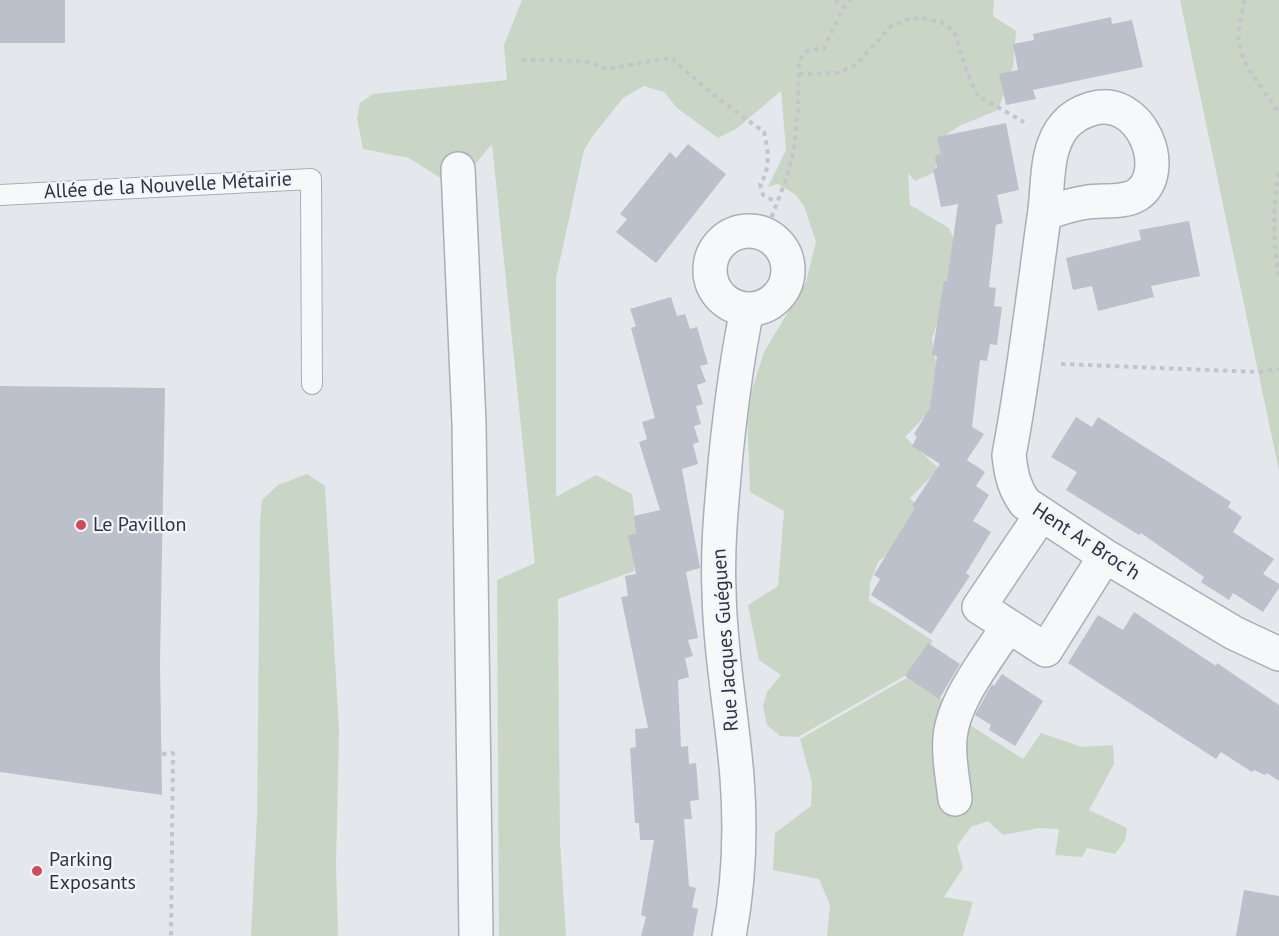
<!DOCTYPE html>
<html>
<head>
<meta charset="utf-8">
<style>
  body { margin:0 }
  canvas { display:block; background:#e4e7ec }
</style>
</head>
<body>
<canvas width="1279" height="936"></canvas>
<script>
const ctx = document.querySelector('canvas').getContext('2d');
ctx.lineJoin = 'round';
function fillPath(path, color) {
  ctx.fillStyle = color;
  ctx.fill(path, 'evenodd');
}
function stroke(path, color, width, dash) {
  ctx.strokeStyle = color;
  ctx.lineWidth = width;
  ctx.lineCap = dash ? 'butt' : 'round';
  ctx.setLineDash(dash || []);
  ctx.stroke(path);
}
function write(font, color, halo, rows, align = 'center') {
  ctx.font = font + ' "PT Sans",sans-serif';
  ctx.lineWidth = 4.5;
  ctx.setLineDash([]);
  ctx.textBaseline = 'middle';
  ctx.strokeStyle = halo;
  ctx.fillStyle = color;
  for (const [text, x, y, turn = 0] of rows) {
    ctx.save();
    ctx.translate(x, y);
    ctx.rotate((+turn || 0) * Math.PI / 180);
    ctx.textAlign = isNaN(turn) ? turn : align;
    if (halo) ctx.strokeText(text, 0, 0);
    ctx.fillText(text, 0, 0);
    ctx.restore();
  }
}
const green = new Path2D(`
  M522,0h472l-1,16 23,15 -3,36 -15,43 -39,16 -16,11 -2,16 -8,20 -18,8 -7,-8 2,32 39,23 11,26 -28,85 10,60 -37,38 34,32 -29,29 8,9 -30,47 -10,8 -8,21 -1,18 18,10 46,30 -25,33 -110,63 -18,-1 -13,-11 -4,-19 4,-14 14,-17 -22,-15 -11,-55 30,-19 6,-75 -34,-19 -3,-86 17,-54 42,-70 10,-40 -12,-36 -8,-11 -18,-11 -10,3 18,-37 -5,-59 -45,38 -18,9 -41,-30 -13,-16 -20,-6 -21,12 -31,39 -8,13 -28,128v219l40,-22 36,19 4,33 -2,44 -76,28 2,243 6,94h-67l-2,-356 38,-17 -43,-419 -20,24 -27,13 -36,-23 -46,-9 -6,-31 3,-15 13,-9 134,-14 -3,-35z
  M1180,0h99v471z
  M307,474l18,12 14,245 -3,134 2,71h-87l6,-122 3,-292 2,-22 16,-15z
  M910,676l38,28 11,14 64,41 18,-26 41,14 31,-2 1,19 -25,46 38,18 -2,13 -10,13 -28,-6 -5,9 -27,-2 4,-26 -20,-1 -36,7 -15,-14 -17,6 -14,19 6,22 -19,29 29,5 -10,34h-136l3,-31 -11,-26 -46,-9 2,-37 36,-27 1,-23 -12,-44z`);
const building = new Path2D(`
  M0,0h65v43h-65z
  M1111,17l1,7 20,-4 11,47 -110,23 3,9 -30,6 -7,-31 19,-4 -5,-26 21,-4 -1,-6z
  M1006,123l13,67 -22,5 6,28 -7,2 -7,62 7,1 -2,18 8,1 -5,38 -7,-1 -3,17 -7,-1 -8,67 12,7 -17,26 18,12 -9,14 13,9 -16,26 18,11 -25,41 4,3 -39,58 -60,-39 9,-16 -6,-4 41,-67 -3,-2 28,-42 -28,-18 5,-9 -3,-3 16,-26 7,-52 -5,-1 12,-74h3l11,-77 -17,3 -8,-38 4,-1 -2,-12 6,-2 -4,-17z
  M688,144l38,30 -70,89 -40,-31 11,-13 -7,-5 50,-62 6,6z
  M1189,221l11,55 -49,10 3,11 -56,14 -6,-25 -19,4 -7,-32 75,-18 -2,-10z
  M671,297l6,19 8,-2 5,15 7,-2 11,37 -8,2 6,16 -9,3 6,19 -7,2 5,18 -7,2 5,16 -6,2 5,20 -16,5 18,99 -14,4 12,66 -10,2 5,16 -8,2 4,19 -11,3 3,67 7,-1 1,18 7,-1 3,37 -9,1 2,18h-8l5,67 7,2 -4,19 6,2 -5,27h-52l5,-19 -5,-2 13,-75h-14l-1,-17h-4l-5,-75 6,-1 -1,-18 13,-1 -27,-131 7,-1 -3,-20 11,-2 -8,-39 8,-1 -2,-18 26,-6 -21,-68 8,-3 -5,-17 13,-4 -24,-90 5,-2 -6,-17z
  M0,386l165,2 -5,274 2,133 -162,-23z
  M1076,417l16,10 6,-10 133,85 -3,5 14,10 -9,15 41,27 -11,15 16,10v4l-16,24 -30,-19 -4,7 -28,-18 3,-5 -63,-44 -2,2 -73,-45 11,-18 -26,-15z
  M1134,612l82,54 1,-3 62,42v76l-12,-8 -2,2 -11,-5 -2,2 -31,-20 -5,7 -148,-96 30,-48 25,15z
  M928,643l32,21 -21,35 -34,-23z
  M1002,674l41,27 -28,45 -26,-16 2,-5 -16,-10 17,-31 2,2z
  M1244,890l35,6v40h-43z`);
const path = new Path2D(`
  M835,0l9,7
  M1244,0c-1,13 -7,30 -5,43 5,28 27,47 40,71
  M522,60l63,1 21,8 65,-11 45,39 48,35c4,16 7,38 -4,52l3,11 13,7
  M799,74l38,-1 20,-9 33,-37 18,-8 13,-1 20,4 13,9 13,41 11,24 46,26
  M1279,173c-7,34 -6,71 0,104
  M765,234l22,-57 7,-28 4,-40 1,-49 8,-9 17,-3 20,-41 6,-7
  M1061,364l197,8 21,-3
  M162,754l11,-1 -2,183`);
const lane = new Path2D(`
  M0,195l311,-16 1,205`);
const street = new Path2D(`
  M458,169l11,254 7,513
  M1045,214c15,-6 28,-10 43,-12 15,-2 36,1 49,-7 35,-23 4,-102 -46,-86 -10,3 -19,8 -26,16 -21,24 -16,63 -21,92 -11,79 -20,159 -35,238 2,19 5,33 16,48l80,53 129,77 45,21
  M710 270a39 39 0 1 1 78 0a39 39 0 1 1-78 0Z
  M1041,515l-62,92 67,43 59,-94
  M955,799c-2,-20 -7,-41 -5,-61 3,-38 38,-80 58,-112
  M729,936c10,-52 12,-106 8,-159 -5,-62 -17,-124 -18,-186 -2,-46 3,-91 7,-137 5,-48 11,-97 21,-144`);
const markers = [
  [81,525,6,"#d1495b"],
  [37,871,6,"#d1495b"]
];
const streetNames = [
  ["Allée de la Nouvelle Métairie",168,186,-3],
  ["Hent Ar Broc'h",1086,542,33],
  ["Rue Jacques Guéguen",726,640,-94]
];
const poiNames = [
  ["Le Pavillon",93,525],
  ["Parking",49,860],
  ["Exposants",49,883]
];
fillPath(green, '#c9d6c5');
fillPath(building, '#bbc0ca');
stroke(lane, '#a9aeb7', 22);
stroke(street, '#a9aeb7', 36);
stroke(path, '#c2c5cb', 4, [4.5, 4.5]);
stroke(lane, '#f7f8fa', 20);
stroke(street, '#f7f8fa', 33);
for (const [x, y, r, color] of markers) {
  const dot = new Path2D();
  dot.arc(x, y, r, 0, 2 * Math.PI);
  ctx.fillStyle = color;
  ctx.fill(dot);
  stroke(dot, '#f4f6f9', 2);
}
write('20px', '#2b3445', '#f4f6f9', streetNames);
write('20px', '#2b3445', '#f4f6f9', poiNames, 'left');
</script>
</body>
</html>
